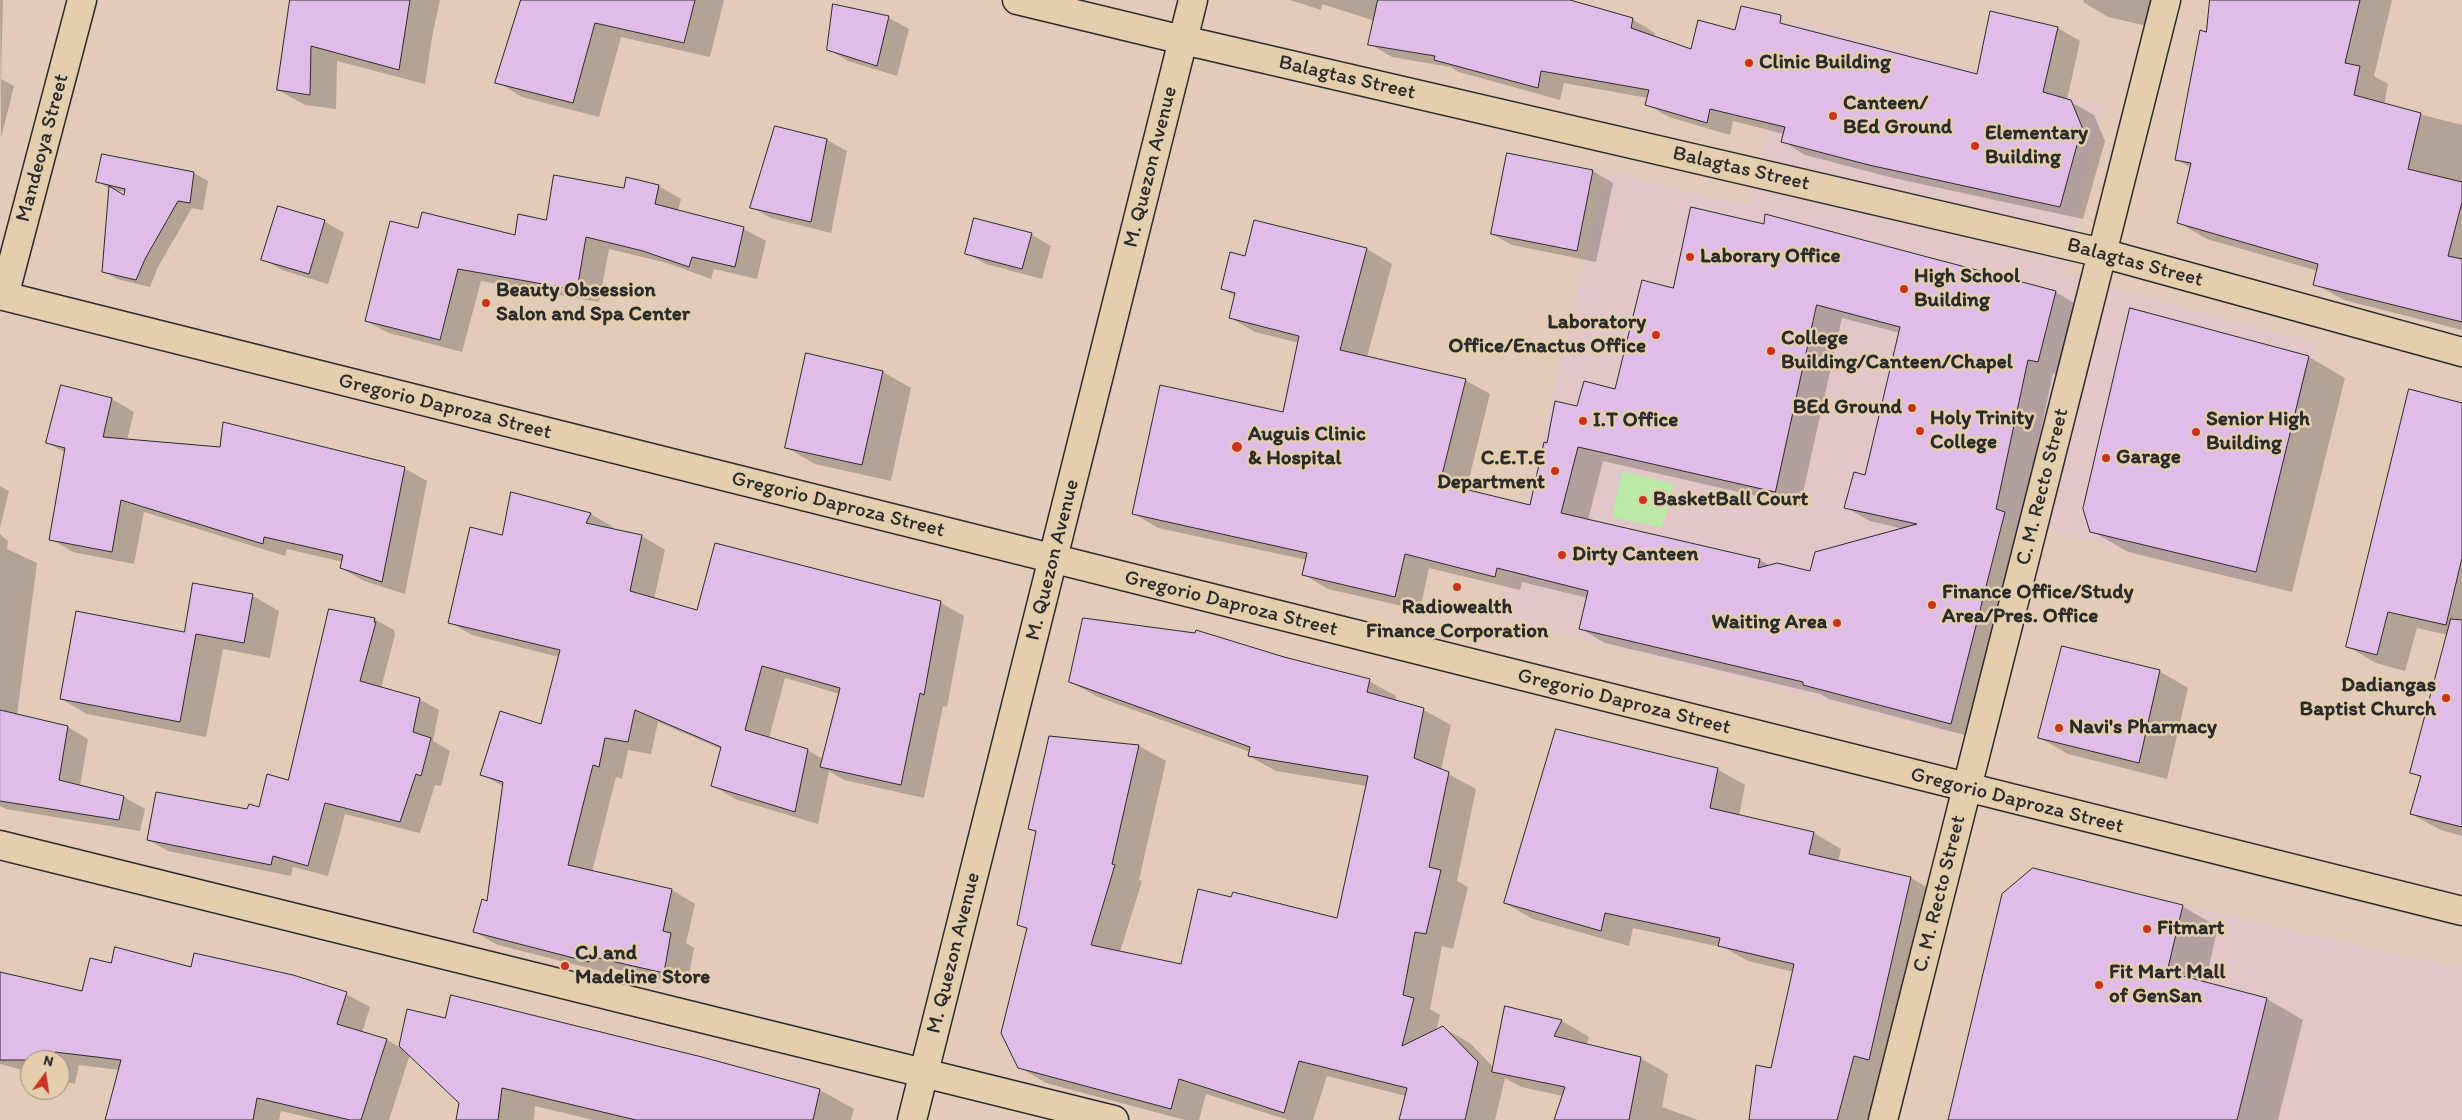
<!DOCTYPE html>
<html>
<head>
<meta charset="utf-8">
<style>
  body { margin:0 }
  #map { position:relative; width:2462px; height:1120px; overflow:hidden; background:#e2cbb9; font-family:Itim,sans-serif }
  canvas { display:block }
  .north { position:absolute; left:20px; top:1050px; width:50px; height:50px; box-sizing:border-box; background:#e3cead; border:1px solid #998d79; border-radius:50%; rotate:14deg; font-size:14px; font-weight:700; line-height:20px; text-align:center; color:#2b2b2b }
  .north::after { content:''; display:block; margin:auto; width:18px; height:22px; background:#c8321e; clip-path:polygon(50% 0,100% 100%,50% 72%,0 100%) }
</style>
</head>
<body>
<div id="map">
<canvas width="2462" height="1120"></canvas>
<div class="north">N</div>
</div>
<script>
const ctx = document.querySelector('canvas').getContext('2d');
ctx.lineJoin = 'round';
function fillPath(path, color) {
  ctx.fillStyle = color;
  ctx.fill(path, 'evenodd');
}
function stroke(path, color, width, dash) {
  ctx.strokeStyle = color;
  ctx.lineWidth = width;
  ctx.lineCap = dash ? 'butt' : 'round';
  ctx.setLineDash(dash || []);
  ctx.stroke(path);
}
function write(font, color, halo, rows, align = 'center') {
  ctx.font = font + ' Itim,sans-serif';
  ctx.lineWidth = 5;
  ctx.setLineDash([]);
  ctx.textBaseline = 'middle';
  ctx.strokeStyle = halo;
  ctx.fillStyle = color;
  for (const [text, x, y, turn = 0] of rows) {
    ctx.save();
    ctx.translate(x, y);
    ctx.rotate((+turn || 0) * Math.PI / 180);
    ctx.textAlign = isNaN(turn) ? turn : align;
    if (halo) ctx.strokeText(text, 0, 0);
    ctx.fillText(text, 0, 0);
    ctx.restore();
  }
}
const built = new Path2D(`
  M1792,19l312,87 -40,168 253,69 -58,240 -254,-64 -52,214 -456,-116 110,-445 141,33z
  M2183,905l279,64v151h-225l30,-122 -100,-26z`);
const green = new Path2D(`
  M1622,471l52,13 -12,44 -50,-11z`);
const shadow = new Path2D(`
  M0,0h3l-2,79 13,7 -13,52z
  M291,0h149l-8,37 -7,47 -88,-23 -1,48 -31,-4 -27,-15z
  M522,0h202l-14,57 -89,-20 -22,80 -77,-20 -25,-15z
  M1290,0h275l67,19 23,14 -1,4 38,13 45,-18 241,44 80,-48 22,13 -13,59 27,15 11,26 -22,78 -190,-41 -88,-23 -22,-14 1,-7 -51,-13 -3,14 -61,-18 -23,-13 2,-6 -84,-15 -4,17 -101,-28 -9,-5 -58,-10 -22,-13 5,-23 -53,-17 -1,6z
  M2084,0h73l-5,27 -44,-10 -25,-15z
  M2247,0h145l-18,76 14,8 -4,21 78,20v205l-118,-30 -29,-16 3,-13 -111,-32 -28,-16 12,-55 -15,-9 62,-119z
  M834,5l55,13 20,11 -12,47 -49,-15 -20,-12z
  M775,127l52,13 20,11 -16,82 -60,-15 -20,-11z
  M1508,154l85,17 20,12 -17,79 -84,-17 -20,-11z
  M103,156l91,17 14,8 -5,29 -11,-2 -34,59 -8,20 -33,-8 -14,-8 7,-82 -13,-8zM116,190l10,2 -1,4z
  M627,178l32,8 22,13 -3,12 66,18 22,12 -9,38 -43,-10 -3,10 -44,-16 -58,-14 -10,53 -118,-21 -19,71 -73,-19 -23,-12 52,-92 98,8 31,-16 78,-31z
  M324,221l20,12 -16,51 -46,-14 -19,-11z
  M1255,221l112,28 25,15 -25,93 98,23 25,14 -24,97 65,16 17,-63 30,-37 38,-17 58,-101 382,3 24,15 -17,69 -10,-3 -77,365 -147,-39 -9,-5 -215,-51 -24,-14 7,-31 -66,-16 -2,8 -91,-22 -9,42 -92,-21 -25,-15 4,-14 -149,-32 -25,-15 151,-100 15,-70 -44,-11 -24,-14 4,-22 -13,-7 24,-32zM1842,318l58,15 -34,144 -21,30 25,14 34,8 -93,43 -41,-6 -10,-6 -172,-40 15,-59 197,45z
  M1031,234l20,12 -9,33 -56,-15 -20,-11z
  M2309,357l36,21 -53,214 -164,-40 -36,-21z
  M883,372l28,16 -20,93 -76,-17 -28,-16z
  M62,386l50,13 22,13 -7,28 277,28 23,13 -22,113 -41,-13 -23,-13 2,-6 -56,-13 -2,7 -141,-44 -10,52 -61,-12 -22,-13 15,-86 -18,-10z
  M2462,404v432l-21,-6 -30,-16 11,-36 -10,-6 36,-137 -31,-7 -12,43 -29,-8 -29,-17z
  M0,486l9,5 -9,37z
  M512,494l79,20 22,13 -1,3 30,6 23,14 -11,49 44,13 17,-67 226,58 23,13 -17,91 -4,-1 -19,92 -80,-18 -15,-9 -11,53 -83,-25 -23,-14 9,-36 -63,-27 -7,32 -23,-4 -6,29 -6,-2 -24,95 80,18 23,14 -9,39 8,5 -7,38 -76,-18 1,6 -114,-29 -23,-13 13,-30 16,-115 -22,-13 60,-48 17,-69 -87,-22 -23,-13 54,-85zM785,678l55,16 -17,65 -16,-9 -38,-12z
  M0,534l8,7 -1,8 30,14 -20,152 51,12 20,12 -8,47 44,11 21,12 -5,22 -134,-22 -6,-3z
  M194,584l59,12 26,15 -9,47 -47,-9 -17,88 -119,-23 -26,-15 124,-66z
  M374,619l20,11 1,5 -14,53 38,11 20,11 -6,31 17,10 -9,35 -6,-1 -15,48 -75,-19 -17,62 -35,-9 -2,9 -123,-25 -20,-11 111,-32 30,-27z
  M1284,659l85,22 27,15 -1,6 29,8 27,15 -10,45 35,19 -19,92 11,6 -15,62 -11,-3 -12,63 10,6 -4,16 7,-3 27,15 24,25 12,-61 56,14 27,16 -3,8 54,13 28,16 -6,33 36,13h-143l8,-24 -42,-9 -16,-9 -10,42h-95l6,-24 -79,-20 -14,44h-25l-82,-26 -7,26h-14l-139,-37 -27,-16 9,-137 -10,-6 19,-91 -7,-5 109,-82 27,15 -27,119 3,1 -22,71 62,13 156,-46 29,-133 -91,-15 -27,-15 1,-4 -152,-55 -28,-15z
  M2159,671l29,17 -21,91 -99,-25 -28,-16z
  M1717,769l28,16 -6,31 75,17 27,16 -3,13 73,16 28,16 -57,177 -13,49h-118l20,-50 23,-98 -46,-11 -23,-13 -92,-20 -4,18 -96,-27 -28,-16z
  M2182,906l36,21 -13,56 62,16 36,21 -25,100h-329z
  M112,964l80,5 154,25 24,13 -8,26 25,7 17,10 42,-30 256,38 118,32 34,19 -3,11h-258l-58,-14 -1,14h-77l3,-17 -50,-49 -21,66h-70l-38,-9 -2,9h-162l3,-50 -41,-5 -4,19 -15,-4v-20h-30v12l-30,-8v-91l83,19z`);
const building = new Path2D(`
  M290,0h120l-11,70 -88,-24 -1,49 -33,-5z
  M521,0h174l-11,43 -89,-20 -22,80 -78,-20z
  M1378,0h192l63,18 -2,10 60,21 7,-29 37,10 6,-24 40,9 -1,8 197,51 13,-63 68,16 -15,65 28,8 11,27 -22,80 -191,-42 -88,-23 4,-15 -75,-18 -3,14 -62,-18 4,-15 -108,-19 -3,17 -104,-28 1,-4 -67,-11z
  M2210,0h150l-15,63 15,3 -6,29 67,18 -13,56 54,13v20l-14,54 14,3v63l-149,-37 5,-21 -141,-41 14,-60 -16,-3 25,-130 6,2z
  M833,4l56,12 -12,50 -50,-16z
  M775,126l52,13 -16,83 -61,-14z
  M1507,153l86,17 -16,81 -86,-17z
  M102,154l92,18 -4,31 -12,-2 -33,58 -9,21 -34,-8 7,-86 15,9 1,-6 -29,-7z
  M554,175l70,13 2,-11 33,8 -4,19 89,23 -9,40 -43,-10 -3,10 -46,-16 -57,-14 -9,53 -119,-21 -18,71 -75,-19 25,-100 28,7 4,-16 93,23 3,-21 28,6z
  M278,206l47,14 -16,54 -48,-14z
  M1691,207l73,17 1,-10 291,77 -18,71 -10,-2 -32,149 9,3 -54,212 -148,-39v-3l-224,-53 9,-38 -91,-23 -2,9 -90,-23 -10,43 -93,-22 5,-22 -175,-39 28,-129 123,27 16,-76 -70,-18 6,-25 -14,-4 9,-37 15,4 9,-36 113,28 -27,102 126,29 -26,104 90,22 14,-63 3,1 8,-42 22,5 7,-25 31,8 27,-109 31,8zM1817,305l83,22 -35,148 -11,-3 -10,36 73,16 -102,28 -5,19 -33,-8 -19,5 2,-9 -199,-46 17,-66 197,45z
  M974,218l58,15 -10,36 -57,-15z
  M2130,308l179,48 -53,216 -166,-40 -7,-23z
  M806,353l77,18 -21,94 -77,-17z
  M61,385l51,13 -9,39 117,10 3,-25 182,45 -23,115 -42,-14 3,-13 -79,-18 -1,7 -142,-44 -9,52 -63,-12 16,-92 -19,-5z
  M2409,389l53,14v155l-16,67 -58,-13 -11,43 -31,-8z
  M511,492l80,21 -5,10 56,12 -12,56 67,19 18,-67 226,58 -17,94 -4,-2 -19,92 -81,-18 20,-79 -78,-22 -17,64 63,19 -13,63 -84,-26 10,-39 -86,-37 -7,32 -23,-4 -6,29 -6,-2 -25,100 104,24 -9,42 8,2 -7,40 -75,-17v6l-116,-30 9,-33 5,2 16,-119 -23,-7 20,-64 41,13 19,-74 -112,-27 22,-96 32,8z
  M193,583l60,11 -9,49 -48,-9 -16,88 -120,-23 16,-88 108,21z
  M329,609l46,9 -1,4h2l-16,59 60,17 -7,34 18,6 -10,38 -5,-2 -16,48 -75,-19 -17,63 -35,-10 -2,9 -124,-25 9,-48 91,17 2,-5 10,3 8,-33 21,6z
  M1083,618l112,15 1,-3 88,27 86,22 -3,13 57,16 -10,50 35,14 -20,95 12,3 -15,64 -11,-2 -12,63 11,3 -12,48 41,-20 35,36 -13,58h-66l8,-32 -108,-27 -15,52 -105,-34 -8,30 -153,-41 -17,-35 26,-105 -10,-3 19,-94 -8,-2 21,-93 90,9 -27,119 3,1 -24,80 90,19 17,-75 33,8 2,-5 104,26 31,-142 -120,-20 2,-9 -181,-65z
  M2451,619l11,1v207l-52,-13 11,-38 -11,-3z
  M2062,646l98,24 -21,93 -101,-25z
  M0,710l68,16 -9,54 65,16 -5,24 -119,-19z
  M1556,729l162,39 -8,40 104,24 -5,22 102,23 -42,183 -15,-4 -17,64h-88l7,-55 15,3 23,-104 -76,-18 2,-8 -115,-25 -4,18 -97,-28z
  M2033,868l150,37 -16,67 100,26 -30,122h-289l54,-226z
  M115,947l76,20 3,-14 99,22 54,17 -10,32 50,15 -26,81h-11l-93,-22 -4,22h-148l16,-60 -66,-8 -1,8h-54v-88l82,19 8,-33 21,5z
  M451,995l251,62 118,32 -7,31h-177l-134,-32 -4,32h-42l3,-17 -60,-57 8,-37 38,9z
  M1505,1006l57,14 -8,16 87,21 -12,63h-75l11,-33 -73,-15z`);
const minor = new Path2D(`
  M1017,0l166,40 919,213 360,99
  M0,295l2462,616
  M4,296l78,-296
  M0,845l1114,275
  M912,1120l281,-1120
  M1883,1120l283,-1120`);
const markers = [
  [1749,63,5,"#c8321e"],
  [1833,116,5,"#c8321e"],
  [1975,146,5,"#c8321e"],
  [1690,257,5,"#c8321e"],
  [1904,289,5,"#c8321e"],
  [486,303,5,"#c8321e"],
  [1656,335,5,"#c8321e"],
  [1771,351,5,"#c8321e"],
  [1912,408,5,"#c8321e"],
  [1583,421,5,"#c8321e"],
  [1920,431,5,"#c8321e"],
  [2196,432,5,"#c8321e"],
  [1237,447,6,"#c8321e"],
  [2106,458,5,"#c8321e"],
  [1555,471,5,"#c8321e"],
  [1643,500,5,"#c8321e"],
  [1562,555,5,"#c8321e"],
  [1457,587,5,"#c8321e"],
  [1932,605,5,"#c8321e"],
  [1837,623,5,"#c8321e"],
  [2446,698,5,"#c8321e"],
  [2059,728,5,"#c8321e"],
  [2147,929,5,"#c8321e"],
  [565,966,5,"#c8321e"],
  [2099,985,5,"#c8321e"]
];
const poiNames = [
  ["Clinic Building",1759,63],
  ["Canteen/",1843,104],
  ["BEd Ground",1843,128],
  ["Elementary",1985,134],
  ["Building",1985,158],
  ["Laborary Office",1700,257],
  ["High School",1914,277],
  ["Building",1914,301],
  ["Beauty Obsession",496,291],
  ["Salon and Spa Center",496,315],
  ["Laboratory",1646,323,"right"],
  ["Office/Enactus Office",1646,347,"right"],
  ["College",1781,339],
  ["Building/Canteen/Chapel",1781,363],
  ["BEd Ground",1902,408,"right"],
  ["Holy Trinity",1930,419],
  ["College",1930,443],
  ["Senior High",2206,420],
  ["Building",2206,444],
  ["I.T Office",1593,421],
  ["Auguis Clinic",1248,435],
  ["& Hospital",1248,459],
  ["Garage",2116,458],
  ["C.E.T.E",1545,459,"right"],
  ["Department",1545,483,"right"],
  ["BasketBall Court",1653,500],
  ["Dirty Canteen",1572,555],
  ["Finance Office/Study",1942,593],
  ["Area/Pres. Office",1942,617],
  ["Radiowealth",1457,608,"center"],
  ["Finance Corporation",1457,632,"center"],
  ["Waiting Area",1827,623,"right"],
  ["Dadiangas",2436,686,"right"],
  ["Baptist Church",2436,710,"right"],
  ["Navi's Pharmacy",2069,728],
  ["Fitmart",2157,929],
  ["CJ and",575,954],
  ["Madeline Store",575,978],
  ["Fit Mart Mall",2109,973],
  ["of GenSan",2109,997]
];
const streetNames = [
  ["Balagtas Street",1347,78,13],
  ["Mandeoya Street",43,148,-75],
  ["M. Quezon Avenue",1151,167,-76],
  ["Balagtas Street",1741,169,13],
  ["Balagtas Street",2135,263,15],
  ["Gregorio Daproza Street",445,407,14],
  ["C. M. Recto Street",2043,487,-76],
  ["Gregorio Daproza Street",838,505,14],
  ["M. Quezon Avenue",1053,560,-76],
  ["Gregorio Daproza Street",1231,604,14],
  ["Gregorio Daproza Street",1624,702,14],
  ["Gregorio Daproza Street",2017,801,14],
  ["C. M. Recto Street",1940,894,-76],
  ["M. Quezon Avenue",954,953,-76]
];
fillPath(built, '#e1c7c7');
fillPath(green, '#bbe9a7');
fillPath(shadow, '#0003');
fillPath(building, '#e0bde9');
stroke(building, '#2b2b2b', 1);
stroke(minor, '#2b2b2b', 31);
stroke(minor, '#e3cead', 28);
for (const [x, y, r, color] of markers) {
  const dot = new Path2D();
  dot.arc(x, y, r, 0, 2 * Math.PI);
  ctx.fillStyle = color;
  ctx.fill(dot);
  stroke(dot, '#e3cead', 2);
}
write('bold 21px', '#2b2b2b', '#e3cead', poiNames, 'left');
write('21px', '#2b2b2b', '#e3cead', streetNames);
</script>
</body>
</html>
